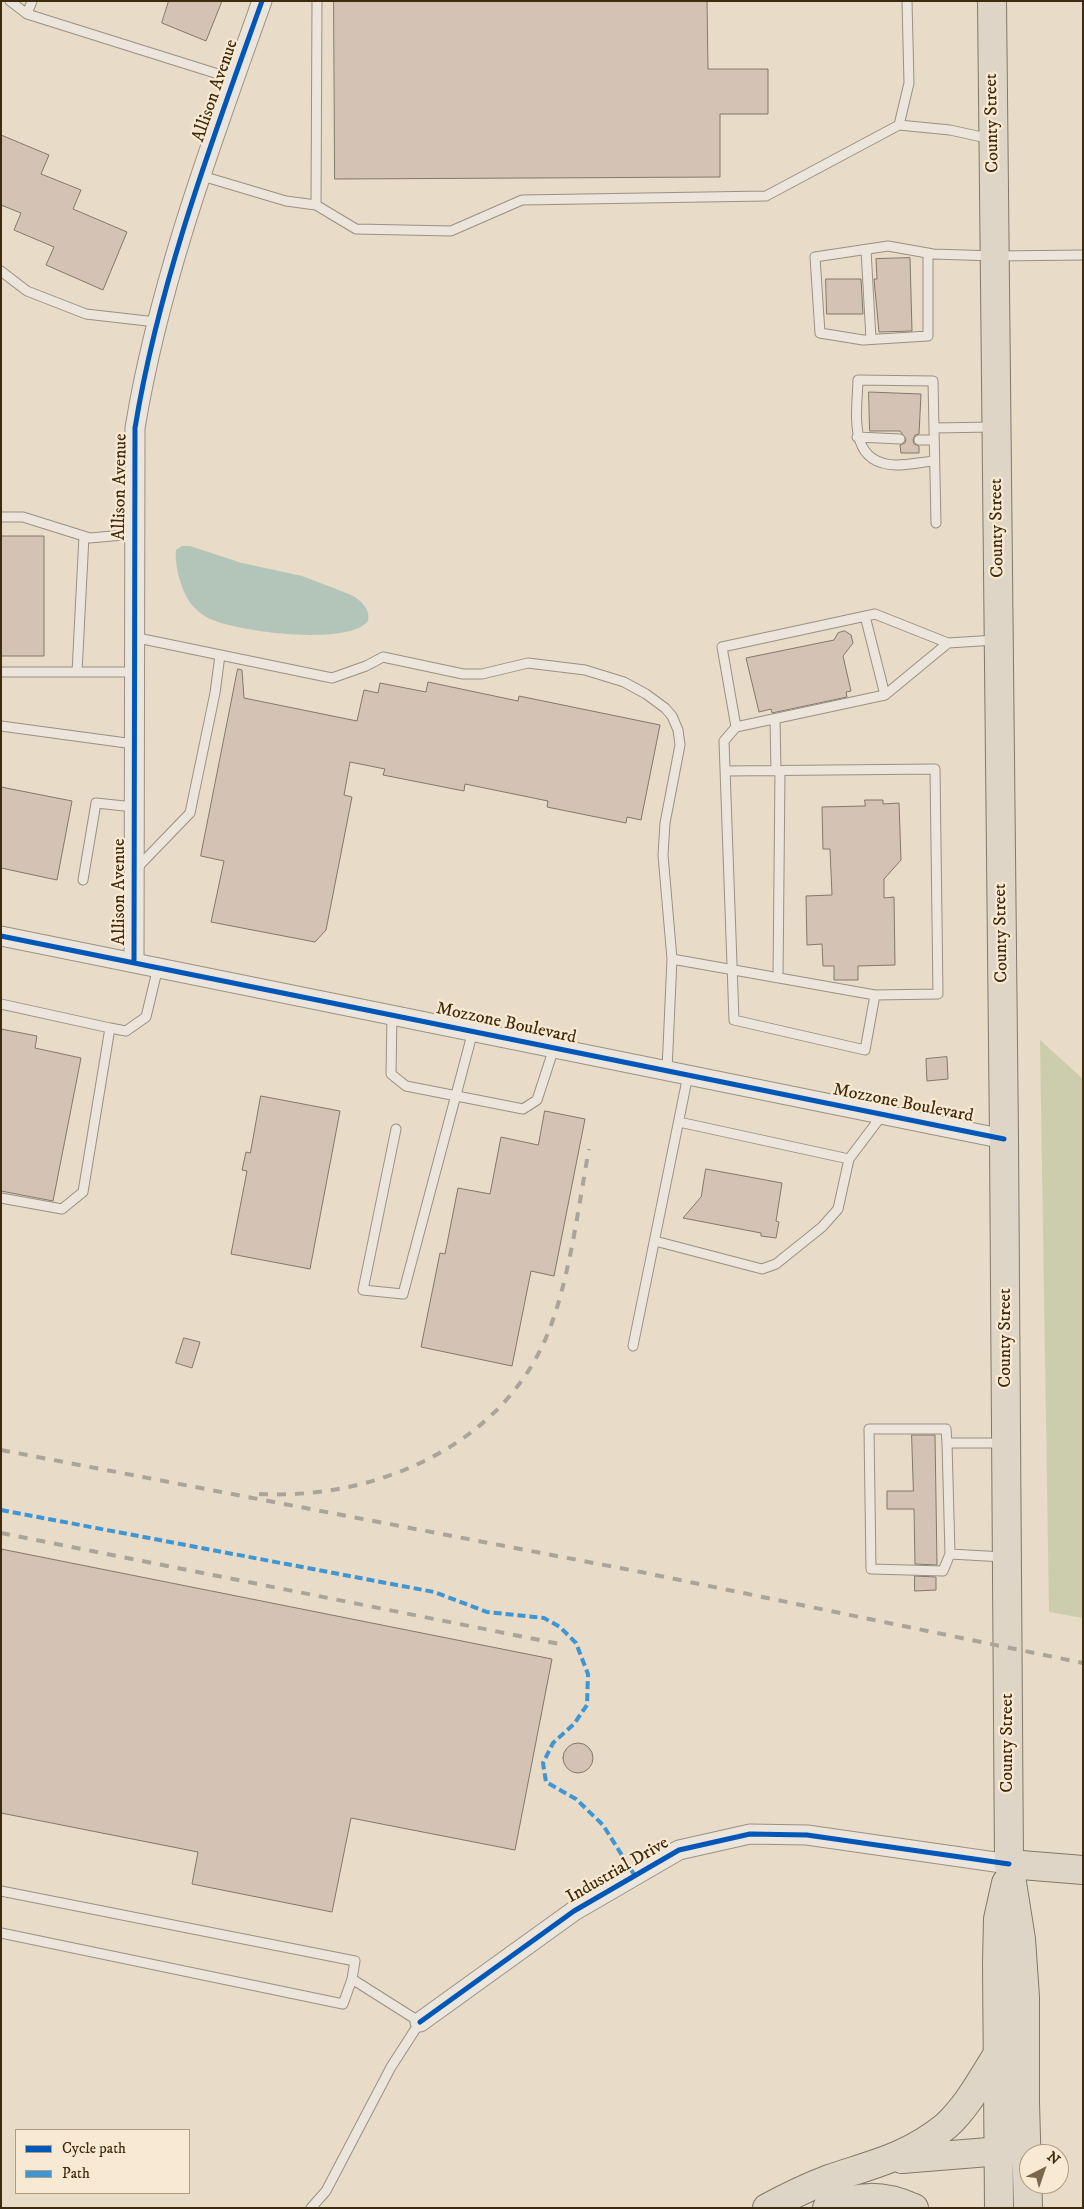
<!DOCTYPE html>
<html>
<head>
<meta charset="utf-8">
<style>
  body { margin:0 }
  #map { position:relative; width:1084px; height:2209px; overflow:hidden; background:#e8dbc8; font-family:"IM FELL DW Pica",serif }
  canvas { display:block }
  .frame { position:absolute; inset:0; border:2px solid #3e2a0c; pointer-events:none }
  .legend { position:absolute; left:15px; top:2129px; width:175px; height:65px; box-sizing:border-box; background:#f8e9d3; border:1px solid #ae9d83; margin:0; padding:6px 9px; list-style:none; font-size:15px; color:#3e2a0c }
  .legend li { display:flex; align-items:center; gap:10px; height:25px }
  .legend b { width:25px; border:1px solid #ae9d83 }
  .north { position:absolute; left:1019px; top:2144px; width:50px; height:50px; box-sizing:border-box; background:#f8e9d3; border:1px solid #ae9d83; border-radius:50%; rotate:41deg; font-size:14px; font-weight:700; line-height:20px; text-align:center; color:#3e2a0c }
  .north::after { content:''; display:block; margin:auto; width:18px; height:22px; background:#7a684e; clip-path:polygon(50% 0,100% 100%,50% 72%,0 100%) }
</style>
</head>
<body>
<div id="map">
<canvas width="1084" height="2209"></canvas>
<div class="frame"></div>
<ul class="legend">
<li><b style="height:6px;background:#0057b8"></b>Cycle path</li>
<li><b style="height:6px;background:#3f96d2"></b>Path</li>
</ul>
<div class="north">N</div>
</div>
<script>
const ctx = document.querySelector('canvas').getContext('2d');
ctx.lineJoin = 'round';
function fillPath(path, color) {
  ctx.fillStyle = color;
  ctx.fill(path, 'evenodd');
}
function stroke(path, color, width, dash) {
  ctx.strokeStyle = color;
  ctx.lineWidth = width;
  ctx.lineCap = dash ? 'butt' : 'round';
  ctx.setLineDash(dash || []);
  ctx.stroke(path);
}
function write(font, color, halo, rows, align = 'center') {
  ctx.font = font + ' "IM FELL DW Pica",serif';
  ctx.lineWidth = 4.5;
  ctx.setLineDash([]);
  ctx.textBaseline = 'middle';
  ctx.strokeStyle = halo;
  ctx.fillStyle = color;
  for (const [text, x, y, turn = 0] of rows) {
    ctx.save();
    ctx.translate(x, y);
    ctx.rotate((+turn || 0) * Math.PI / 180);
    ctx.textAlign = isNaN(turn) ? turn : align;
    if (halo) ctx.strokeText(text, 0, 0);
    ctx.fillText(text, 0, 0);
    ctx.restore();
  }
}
const green = new Path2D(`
  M1040,1040l43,39v539l-34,-6z`);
const water = new Path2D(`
  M182,546h8l52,17 60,13 47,18c11,5 22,15 19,27 -19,25 -128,11 -155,-1 -6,-2 -12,-6 -16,-10 -14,-11 -23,-43 -21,-60z`);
const building = new Path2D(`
  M169,1h53l-16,40 -44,-18z
  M334,1h373l1,68h60v45h-48v63l-385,2z
  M1,135l48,20 -8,19 40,16 -8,19 54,23 -24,58 -57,-25 8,-18 -40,-17 7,-17 -20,-8z
  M910,258l2,73 -33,1 -5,-53h3l-1,-20z
  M826,279h35l2,35h-36z
  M869,392l52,2 -2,40 -4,1 -2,5 1,4 5,2v7h-18l-1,-8 5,-2 1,-4 -6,-8h-30z
  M1,536h43v120h-43z
  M845,631l6,4 2,8 -10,13 8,35 -5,1 1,5 -75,16 -1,-4 -12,3 -13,-54 88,-18 4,-7z
  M238,669l4,1 2,28 113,23 7,-31 14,3 2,-10 46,9 2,-10 90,19 1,-5 141,29 -19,95 -14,-3 -1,6 -79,-16 1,-6 -83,-17 -1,7 -81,-16 2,-6 -35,-7 -6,33 8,2 -26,133 -11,12 -104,-20 13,-61 -23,-5z
  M1,787l71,14 -15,79 -56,-12z
  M865,800h18v4l16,-1 2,57 -17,19v19l10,-1 1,68 -37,1v14h-24v-14h-11l-1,-22 -15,1 -1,-49 26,-1 -2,-46h-7l-1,-42 43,-1z
  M1,1029l36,7 -2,12 46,10 -28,143 -52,-10z
  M947,1057l1,22 -21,2 -1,-22z
  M261,1096l79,15 -30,158 -79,-15 16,-83 -5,-1 4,-18 4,1z
  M545,1111l40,8 -31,157 -23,-5 -19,95 -91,-19 19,-94 5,1 13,-66 32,6 11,-57 37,8z
  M706,1169l76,14 -6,38 3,1 -3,16 -15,-2v-3l-78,-15 18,-21z
  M184,1338l16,4 -8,26 -16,-5z
  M912,1435h23l2,130 -22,-1 -1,-55h-27v-18h26z
  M1,1549l551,110 -37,191 -164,-32 -19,94 -140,-28 6,-32 -197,-39z
  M915,1576l21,1v13l-21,1z
  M563 1758a15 15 0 1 1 30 0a15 15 0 1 1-30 0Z`);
const service = new Path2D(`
  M10,1l17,13 207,65
  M27,14l5,-13
  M899,125l10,-42 -2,-82
  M202,176l84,25 30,4 40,24 95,2 71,-31 244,-4 133,-71 51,5 41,9
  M316,205l1,-204
  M866,250l5,89
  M928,253v83l-65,4 -43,-7 -5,-76 73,-11 45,8 62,2 88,-1
  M1,271l26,20 59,23 70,8
  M934,428l59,-1
  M857,437l43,2
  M919,440h15
  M934,461c-12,1 -25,4 -38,4 -49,-1 -39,-52 -38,-85l75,1 3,142
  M1,517h22l67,21 44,-4
  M865,616l20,79
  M133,637l199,41 34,-12 17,-9 80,17h19l46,-11 57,7 39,12 22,12 19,14 7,8 6,14 2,15 -15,78 -2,32 9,104 -5,111
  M1,672h133
  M77,672l7,-136
  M775,719l1,52
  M1,726l133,18
  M736,727l-14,-80 153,-33 73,29 48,-3
  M135,870l55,-57 25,-120 5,-38
  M83,880l13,-77 38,4
  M672,959l203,36 63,-1 -3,-225 -209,2
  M778,977l2,-206
  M875,995l-10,55 -131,-30 -10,-279 12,-14 149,-32 63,-52
  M1,1004l109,24 -27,164 -21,17 -61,-11
  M392,1014l-1,60 15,12 117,23 14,-9 17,-52
  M110,1028l16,3 20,-14 12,-50
  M679,1122l170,37 34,-45
  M396,1129l-33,161 40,4 70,-263
  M655,1241l107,28 14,-5 46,-37 16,-18 11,-50
  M633,1346l55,-271
  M947,1443l-1,-14h-77l2,140 72,2 7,-17
  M1003,1443h-56l3,111 54,3
  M1,1891l354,70 -3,18 -9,25 -342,-71
  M311,2208l15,-17 65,-124 29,-45 -68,-43`);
const minor = new Path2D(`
  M1,936l1003,203
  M134,962l1,-534c24,-146 77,-287 127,-427
  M420,2022l154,-111 105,-61 71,-16 57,1 202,29`);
const primary = new Path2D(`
  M992,1l12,1138 5,725 12,75 4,58v106l3,105
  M999,2208l-2,-245 1,-44 8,-36`);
const motorway = new Path2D(`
  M1009,1864l74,6
  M902,2159l124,-10
  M767,2208c20,-11 41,-21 62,-29 44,-15 79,-22 117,-53 22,-20 37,-49 53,-74
  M827,2208c32,-13 55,-14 87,0`);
const rail = new Path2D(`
  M1,1450l640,122 442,91
  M259,1494c115,6 243,-47 289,-161 22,-55 30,-125 41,-184
  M1,1533l559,111`);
const quiet = new Path2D(`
  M1,1510l433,82 53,20 57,6 16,9 16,16 12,31 -1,31 -13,19 -21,19 -10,20 3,19 30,17 27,26 32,51`);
const cycleway = new Path2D(`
  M1,936l1003,203
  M134,962l1,-534c24,-146 77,-287 127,-427
  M420,2022l154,-111 105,-61 71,-16 57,1 202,29`);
const streetNames = [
  ["Allison Avenue",216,91,-71],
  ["County Street",993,123,-91],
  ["Allison Avenue",121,487,-89],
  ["County Street",998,528,-91],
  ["Allison Avenue",120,892,-90],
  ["County Street",1002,933,-91],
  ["Mozzone Boulevard",506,1024,12],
  ["Mozzone Boulevard",903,1104,11],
  ["County Street",1006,1338,-90],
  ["County Street",1008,1743,-90],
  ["Industrial Drive",618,1871,-30]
];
fillPath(green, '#cccdac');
fillPath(water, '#b3c5b9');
fillPath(building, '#d4c3b4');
stroke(building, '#827869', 1);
stroke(service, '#9a9182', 11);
stroke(minor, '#9a9182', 21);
stroke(primary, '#827869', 30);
stroke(motorway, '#827869', 30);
stroke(service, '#ebe5dc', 9);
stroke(minor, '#ebe5dc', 19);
stroke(primary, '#dfd5c6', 28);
stroke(motorway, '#dfd5c6', 28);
stroke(rail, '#aba499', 4, [9, 9]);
stroke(quiet, '#3f96d2', 4, [8, 4]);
stroke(cycleway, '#0057b8', 5);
write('18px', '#3e2a0c', '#f8e9d3', streetNames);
</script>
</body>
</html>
